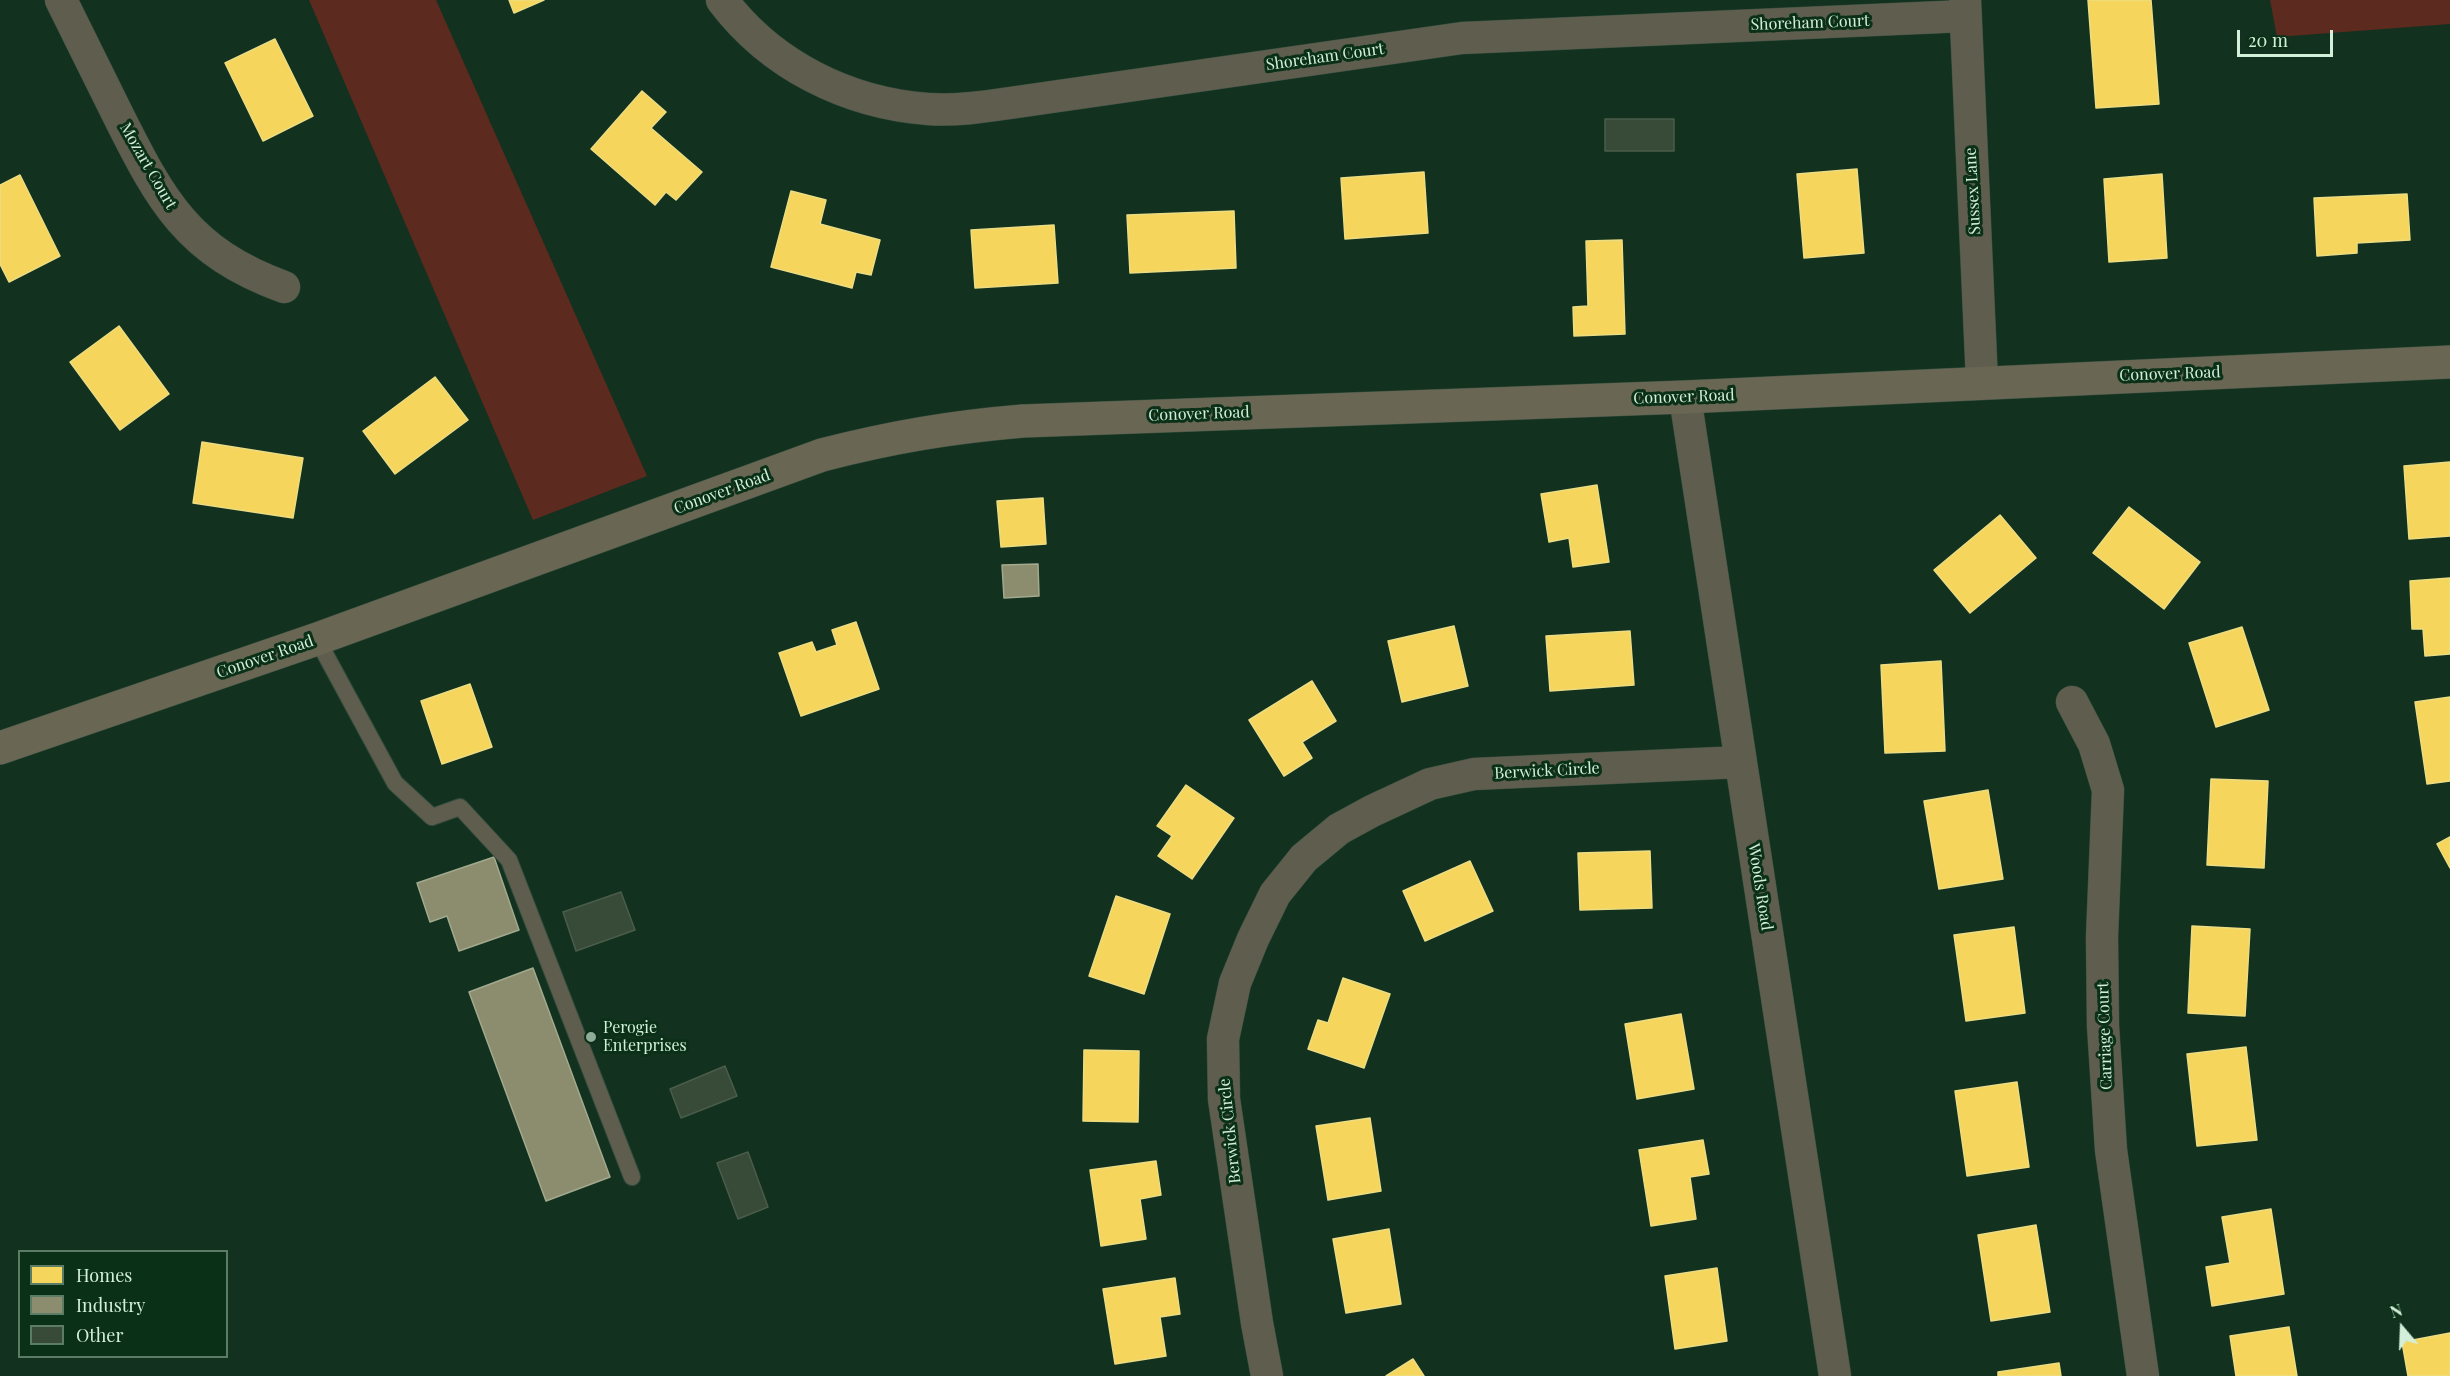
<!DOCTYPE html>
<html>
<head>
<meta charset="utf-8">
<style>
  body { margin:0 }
  #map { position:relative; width:2450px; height:1376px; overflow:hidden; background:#13311f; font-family:"Playfair Display",serif }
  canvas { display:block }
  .legend { position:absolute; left:18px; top:1250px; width:210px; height:108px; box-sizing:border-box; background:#0a3118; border:2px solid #5b7d65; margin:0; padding:8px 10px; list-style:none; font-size:18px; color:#d4efd9 }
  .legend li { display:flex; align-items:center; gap:12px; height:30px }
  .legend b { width:30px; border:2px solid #5b7d65 }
  .north { position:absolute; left:2372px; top:1298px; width:60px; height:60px; -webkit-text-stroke:4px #0a3118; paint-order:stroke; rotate:341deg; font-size:16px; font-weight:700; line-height:24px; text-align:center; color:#d4efd9 }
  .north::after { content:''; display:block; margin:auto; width:21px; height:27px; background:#d4efd9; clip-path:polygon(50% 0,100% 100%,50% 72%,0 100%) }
  .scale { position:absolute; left:2237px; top:30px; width:96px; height:27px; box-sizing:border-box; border:3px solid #d4efd9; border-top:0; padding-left:8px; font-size:18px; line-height:21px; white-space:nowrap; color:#d4efd9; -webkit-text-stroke:4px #0a3118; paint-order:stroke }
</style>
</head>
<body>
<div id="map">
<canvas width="2450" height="1376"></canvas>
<ul class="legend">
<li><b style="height:16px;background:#f6d55c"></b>Homes</li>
<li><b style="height:16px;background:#8c8c6e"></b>Industry</li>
<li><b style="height:16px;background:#384b39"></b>Other</li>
</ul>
<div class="north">N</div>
<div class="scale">20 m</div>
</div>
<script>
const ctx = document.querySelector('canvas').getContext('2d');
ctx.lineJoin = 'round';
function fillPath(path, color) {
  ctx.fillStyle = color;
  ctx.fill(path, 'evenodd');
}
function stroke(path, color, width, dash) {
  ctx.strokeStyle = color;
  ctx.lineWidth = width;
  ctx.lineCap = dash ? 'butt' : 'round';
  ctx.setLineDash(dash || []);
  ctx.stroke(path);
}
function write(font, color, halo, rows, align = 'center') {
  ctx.font = font + ' "Playfair Display",serif';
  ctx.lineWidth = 6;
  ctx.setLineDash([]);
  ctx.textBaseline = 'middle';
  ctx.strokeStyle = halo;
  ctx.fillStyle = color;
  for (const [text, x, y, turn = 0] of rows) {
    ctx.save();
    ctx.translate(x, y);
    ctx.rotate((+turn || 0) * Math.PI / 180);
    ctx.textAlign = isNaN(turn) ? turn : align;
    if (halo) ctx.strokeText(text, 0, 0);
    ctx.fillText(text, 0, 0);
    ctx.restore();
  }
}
const green = new Path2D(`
  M309,0h127l211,476 -114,44z
  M2270,0h180v24l-173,13z`);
const homes = new Path2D(`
  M509,0h35l-30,13z
  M2088,0h63l8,104 -63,4z
  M275,39l38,77 -50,25 -38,-78z
  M642,91l24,21 -15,16 51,44 -26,28 -10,-8 -11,13 -64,-56z
  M1857,169l7,84 -60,5 -7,-84z
  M1424,172l4,61 -83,6 -4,-61z
  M2162,174l5,84 -58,4 -5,-83z
  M20,175l40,81 -51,26 -9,-18v-79z
  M791,191l35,9 -6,24 60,16 -9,35 -15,-3 -4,16 -81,-21z
  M2407,194l3,46 -53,3v10l-40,3 -3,-58z
  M1234,211l2,57 -106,5 -3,-58z
  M1054,225l4,58 -83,5 -4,-58z
  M1622,240l3,94 -51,2 -1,-29 15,-1 -2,-65z
  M119,326l50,68 -49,36 -50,-68z
  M435,377l33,43 -73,54 -32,-43z
  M202,442l101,16 -10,60 -100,-15z
  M2450,462v74l-41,3 -5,-73z
  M1597,485l12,77 -36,5 -4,-29 -20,4 -8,-48z
  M1043,498l3,46 -45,3 -4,-46z
  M2129,507l71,55 -36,47 -71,-56z
  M2000,515l36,43 -66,55 -36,-43z
  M2450,578v76l-25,2 -2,-27h-11l-2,-48z
  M856,622l23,67 -78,27 -22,-63 33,-11 4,10 21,-7 -5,-15z
  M1454,626l14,60 -66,16 -14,-61z
  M2242,627l27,83 -53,17 -27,-84z
  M1630,631l4,54 -84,6 -4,-55z
  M1941,661l4,90 -60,2 -4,-88z
  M1312,681l24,40 -34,21 10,16 -28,18 -35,-56z
  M470,684l22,63 -50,17 -21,-63z
  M2450,697v84l-23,3 -12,-82z
  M2211,779l57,2 -4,87 -57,-3z
  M1186,785l48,33 -42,61 -34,-23 14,-20 -15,-10z
  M1988,790l15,89 -64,10 -15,-88z
  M2450,837v31l-13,-24z
  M1650,851l2,57 -72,2 -2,-57z
  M1470,861l23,50 -68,30 -22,-50z
  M1116,896l54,18 -26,80 -55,-18z
  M2192,926l58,3 -5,87 -57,-3z
  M2014,927l11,86 -59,8 -12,-86z
  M1343,978l47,16 -26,74 -56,-19 10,-29 10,3z
  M1681,1014l13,75 -57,10 -12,-75z
  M2246,1047l11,93 -60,6 -10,-92z
  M1084,1050l55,1 -1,71 -55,-1z
  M2017,1082l12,85 -62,9 -12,-85z
  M1370,1118l11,73 -53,9 -12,-74z
  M1703,1140l6,34 -19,3 6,42 -45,7 -12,-76z
  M1156,1161l5,34 -21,4 6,40 -45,7 -11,-76z
  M2271,1209l13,85 -72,12 -6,-39 24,-4 -8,-46z
  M2036,1225l14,87 -59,9 -13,-86z
  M1389,1229l12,75 -55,9 -13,-74z
  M1717,1268l10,73 -52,8 -10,-73z
  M1175,1278l5,36 -20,3 6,39 -51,8 -12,-75z
  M2289,1327l8,49h-61l-6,-40z
  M2450,1333v43h-42l-6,-34z
  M1413,1359l11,17h-38z
  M2059,1363l2,13h-63v-4z`);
const industry = new Path2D(`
  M1038,564l1,32 -35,2 -2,-33z
  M494,857l25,73 -60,21 -12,-35 -17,6 -13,-39z
  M533,968l77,209 -64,24 -77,-209z`);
const building = new Path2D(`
  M1605,119h69v32h-69z
  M621,892l14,38 -59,21 -13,-39z
  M725,1066l12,30 -56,22 -11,-29z
  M748,1152l20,55 -30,12 -21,-56z`);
const lane = new Path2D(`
  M317,639l78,144 37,34 28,-10 49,53 123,317`);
const street = new Path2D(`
  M61,0c19,38 38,76 57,115 43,86 70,137 166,172
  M722,0c49,65 125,103 206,109 27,2 55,-2 82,-6l452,-65 503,-22
  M1965,0l17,382
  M1685,397l150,979
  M2072,702l22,42 14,46 -6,147 1,89 8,124 32,226
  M1267,1376l-10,-53 -33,-224 -1,-60 12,-56 18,-44 22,-45 29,-36 35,-29 33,-18 58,-27 44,-10 267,-12`);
const secondary = new Path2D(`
  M0,748l317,-109 505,-184c70,-18 129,-28 201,-34l662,-24 765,-35`);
const markers = [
  [591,1037,6,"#90ac98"]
];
const streetNames = [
  ["Shoreham Court",1810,23,-2],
  ["Shoreham Court",1325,57,-8],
  ["Mozart Court",148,166,60],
  ["Sussex Lane",1973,191,-93],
  ["Conover Road",2170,374,-2],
  ["Conover Road",1684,397,-2],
  ["Conover Road",1199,414,-2],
  ["Conover Road",722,492,-20],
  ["Conover Road",265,657,-19],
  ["Berwick Circle",1547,771,-3],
  ["Woods Road",1760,887,81],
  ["Carriage Court",2105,1036,-92],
  ["Berwick Circle",1230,1131,-96]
];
const poiNames = [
  ["Perogie",603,1028],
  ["Enterprises",603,1046]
];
fillPath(green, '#5c2a1f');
fillPath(homes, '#f6d55c');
stroke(homes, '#ecdd82', 1.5);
fillPath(industry, '#8c8c6e');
stroke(industry, '#a2aa8e', 1.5);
fillPath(building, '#384b39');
stroke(building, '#4a5d4b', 1.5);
stroke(lane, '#344d3e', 18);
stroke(street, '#344d3e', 33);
stroke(secondary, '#344d3e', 34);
stroke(lane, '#5f5e4e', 16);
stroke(street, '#5f5e4e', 32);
stroke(secondary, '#696753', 33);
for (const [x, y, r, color] of markers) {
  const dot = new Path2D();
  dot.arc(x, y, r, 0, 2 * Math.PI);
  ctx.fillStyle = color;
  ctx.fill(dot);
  stroke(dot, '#0a3118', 2);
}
write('16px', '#d4efd9', '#0a3118', streetNames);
write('16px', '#d4efd9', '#0a3118', poiNames, 'left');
</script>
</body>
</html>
